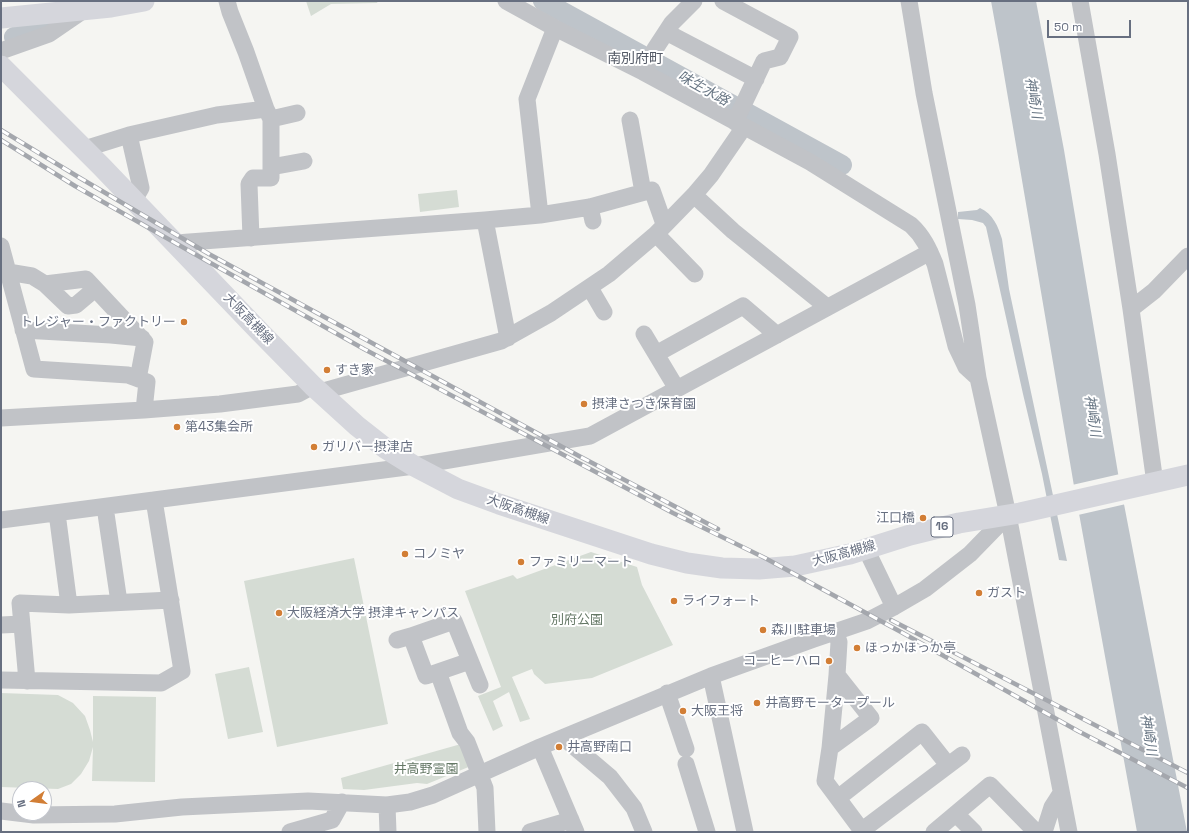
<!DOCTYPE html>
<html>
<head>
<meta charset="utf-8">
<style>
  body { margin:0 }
  #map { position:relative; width:1189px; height:833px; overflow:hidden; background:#f5f5f2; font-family:"Space Grotesk",sans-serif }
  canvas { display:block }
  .frame { position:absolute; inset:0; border:2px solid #676f80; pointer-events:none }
  .north { position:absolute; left:12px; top:781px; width:40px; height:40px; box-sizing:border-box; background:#fff; border:1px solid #c2c5cc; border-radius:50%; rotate:256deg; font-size:11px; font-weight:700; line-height:16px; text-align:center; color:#676f80 }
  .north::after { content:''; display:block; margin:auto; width:14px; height:18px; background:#d27e35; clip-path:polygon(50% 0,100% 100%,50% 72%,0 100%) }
  .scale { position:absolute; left:1047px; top:20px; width:84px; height:18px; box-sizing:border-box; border:2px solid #676f80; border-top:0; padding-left:5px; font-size:12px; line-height:14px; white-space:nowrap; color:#676f80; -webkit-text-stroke:3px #fff; paint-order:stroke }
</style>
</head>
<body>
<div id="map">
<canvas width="1189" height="833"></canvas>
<div class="frame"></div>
<div class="north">N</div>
<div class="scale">50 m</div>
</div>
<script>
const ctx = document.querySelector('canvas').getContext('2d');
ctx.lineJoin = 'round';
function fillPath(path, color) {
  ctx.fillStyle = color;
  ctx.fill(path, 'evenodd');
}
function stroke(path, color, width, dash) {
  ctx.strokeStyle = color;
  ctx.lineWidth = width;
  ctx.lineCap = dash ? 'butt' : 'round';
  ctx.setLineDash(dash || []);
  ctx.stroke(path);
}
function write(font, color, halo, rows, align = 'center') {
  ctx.font = font + ' "Space Grotesk","Noto Sans JP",sans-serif';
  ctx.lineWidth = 4;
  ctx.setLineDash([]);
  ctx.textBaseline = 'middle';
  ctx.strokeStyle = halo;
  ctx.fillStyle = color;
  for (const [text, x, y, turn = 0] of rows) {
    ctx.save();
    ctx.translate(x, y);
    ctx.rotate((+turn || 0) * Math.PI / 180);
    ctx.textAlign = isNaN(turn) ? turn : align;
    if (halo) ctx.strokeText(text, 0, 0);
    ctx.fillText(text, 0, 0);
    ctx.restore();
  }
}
const green = new Path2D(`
  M306,1h72l-1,2 -46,1 -20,12z
  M457,190l2,17 -39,5 -2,-18z
  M591,552l46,15 5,18 31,60 -81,33 -47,6 -11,-10 -2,-5 -20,8 18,42 -10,3 -11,-30 -16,9 10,25 -10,5 -15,-35 23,-9 -36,-96 48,-16 4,4z
  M354,558l34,166 -111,23 -33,-166z
  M249,667l14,65 -35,7 -13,-65z
  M1,693l57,2 15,8 12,13 5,14 3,12v-46l63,1 -1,85 -63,-1 1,-34 -4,14 -8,13 -10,10 -13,5 -57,-2z
  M461,744l10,22 -44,18 -10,-1 -53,7 -21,-1 -2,-11z`);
const water = new Path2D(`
  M991,1h45l28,149 54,323 69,359h-50l-63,-346 -75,-441z
  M980,208c13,6 18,18 22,31l7,50 58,272 -8,-1 -17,-86 -19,-80 -37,-167 -3,-4 -11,-3 -14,-1v-7l19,-2z`);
const pier = new Path2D(`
  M1120,474l6,30 -48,11 -6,-30z`);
const river = new Path2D(`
  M543,1l299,164
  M14,37l32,-11`);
const minor = new Path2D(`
  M227,1l3,11 16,40 20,57 5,10v59h-18l-4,6 2,54
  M506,1l49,27 88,44 167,90 101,63c12,11 18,24 24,39l21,82 10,21 12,11
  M723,1l67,36 -10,20 -16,4 -29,61
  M909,1l15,92 43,212 11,73 30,137 61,317
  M1080,1l27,153 24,155 24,174
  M666,32l90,47
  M1,51l48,-17 35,-24
  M643,72l12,-23 17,-26 22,-22
  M271,119l26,-6
  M630,120l13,72
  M129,135l12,53 -7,12
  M84,149l45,-14 88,-20 49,-6
  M271,167l33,-6
  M694,195l39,36 94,76
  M590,207l3,14
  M540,215l50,-8 62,-17 12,34
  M485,220l23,118
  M656,234l39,40
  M176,243l309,-23 55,-5 -13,-116 28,-71
  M1,246l33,123 94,6 19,7 -3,28
  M8,272l24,4 13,8 23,22 8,-1 19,-16
  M45,284l41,-5 59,63 -7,37
  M590,288l14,24
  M1131,309l23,-18 34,-35
  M23,330l88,5 31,3
  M644,334l33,55
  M656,354l87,-48 34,29
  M320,392l181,-51 50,-28 58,-39 47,-40 38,-39 17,-20 33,-48
  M1,418l143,-8 76,-6 78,-10 15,-8
  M105,507l14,95
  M57,513l12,92
  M1,520l413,-54 176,-30 340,-184
  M866,549l28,58
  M1,625l21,-1
  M835,631l4,11 -2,33 -7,73 -5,33 38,51
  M397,640l14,-4
  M438,672l32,-11
  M711,676l34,156
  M1,680l160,3 21,-12 -28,-171
  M27,681l-7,-78 49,2 102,-5
  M480,685l-26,-64 -43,15 15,40 12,-4 22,61 7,9 18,46 2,44
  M667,693l19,56
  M564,738l46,39 24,31 10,24
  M540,747l36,85
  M830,748l41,-30 -34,-43
  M686,764l21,68
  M838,798l84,-66 26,33
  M387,805l1,27
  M1,811l33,4 81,-1 67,-7 126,-6 79,4 23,-3 23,-7 107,-48 171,-71 103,-37 53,-18 27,-14 31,-18 45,-35 38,-39
  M956,814l18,18
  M861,831l101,-76
  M290,832l42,-12 10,-18
  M530,832l41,-12
  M934,832l56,-47 46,47
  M1044,832l8,-25 9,-14`);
const major = new Path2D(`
  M1,18l110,-11 33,-6
  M1,66l101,101 157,164 54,55 44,40 28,22 29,18 44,23 41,15 152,50 36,9 35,5 37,1 36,-3 55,-12 60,-19 49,-12 61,-10 168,-38`);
const rail = new Path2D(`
  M1,130l79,48 129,76 370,202 139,73
  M1,140l74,46 132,75 157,88 309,164 92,45 136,74 177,99 110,57
  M891,620l297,153`);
const markers = [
  [184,322,4,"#d27e35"],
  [327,370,4,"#d27e35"],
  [584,404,4,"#d27e35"],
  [177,427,4,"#d27e35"],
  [314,447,4,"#d27e35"],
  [923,518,4,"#d27e35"],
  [405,554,4,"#d27e35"],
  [521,562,4,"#d27e35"],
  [979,593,4,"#d27e35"],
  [674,601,4,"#d27e35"],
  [279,613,4,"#d27e35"],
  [763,630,4,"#d27e35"],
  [857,648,4,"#d27e35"],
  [829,661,4,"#d27e35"],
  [757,703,4,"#d27e35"],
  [683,711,4,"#d27e35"],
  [559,747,4,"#d27e35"]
];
const shields = [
  [942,527,22]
];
const shieldNames = [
  ["16",942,527]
];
const streetNames = [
  ["大阪高槻線",248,319,46],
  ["大阪高槻線",518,510,19],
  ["大阪高槻線",844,554,-15]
];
const poiNames = [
  ["トレジャー・ファクトリー",176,322,"right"],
  ["すき家",335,370],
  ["摂津さつき保育園",592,404],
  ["第43集会所",185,427],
  ["ガリバー摂津店",322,447],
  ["江口橋",915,518,"right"],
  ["コノミヤ",413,554],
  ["ファミリーマート",529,562],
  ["ガスト",987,593],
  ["ライフォート",682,601],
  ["大阪経済大学 摂津キャンパス",287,613],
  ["森川駐車場",771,630],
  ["ほっかほっか亭",865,648],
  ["コーヒーハロ",821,661,"right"],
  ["井高野モータープール",765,703],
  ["大阪王将",691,711],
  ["井高野南口",567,747]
];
const parkNames = [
  ["別府公園",577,620],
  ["井高野霊園",426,769]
];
const neighbourhoodNames = [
  ["南別府町",635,59]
];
const waterNames = [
  ["味生水路",703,89,29],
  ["神崎川",1033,98,80],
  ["神崎川",1092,416,81],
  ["神崎川",1148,735,81]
];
fillPath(green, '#d5dcd4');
fillPath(water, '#bec4ca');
fillPath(pier, '#f5f5f2');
stroke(river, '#bec4ca', 20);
stroke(minor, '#c1c3c7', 17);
stroke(major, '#d5d6dc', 21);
stroke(rail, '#a4a7ad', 4.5);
stroke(rail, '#fff', 3, [9]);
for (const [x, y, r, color] of markers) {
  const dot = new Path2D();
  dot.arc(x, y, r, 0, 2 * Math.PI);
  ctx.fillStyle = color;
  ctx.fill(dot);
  stroke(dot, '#fff', 1.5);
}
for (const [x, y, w] of shields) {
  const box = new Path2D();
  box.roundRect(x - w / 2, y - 10, w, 20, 3);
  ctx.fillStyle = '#fff';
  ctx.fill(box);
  stroke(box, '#676f80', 1);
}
write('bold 12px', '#676f80', null, shieldNames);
write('13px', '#676f80', '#fff', streetNames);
write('13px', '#676f80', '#fff', poiNames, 'left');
write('13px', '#657866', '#fff', parkNames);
write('14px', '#545a66', '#fff', neighbourhoodNames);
write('italic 14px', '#687684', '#fff', waterNames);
</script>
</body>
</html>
